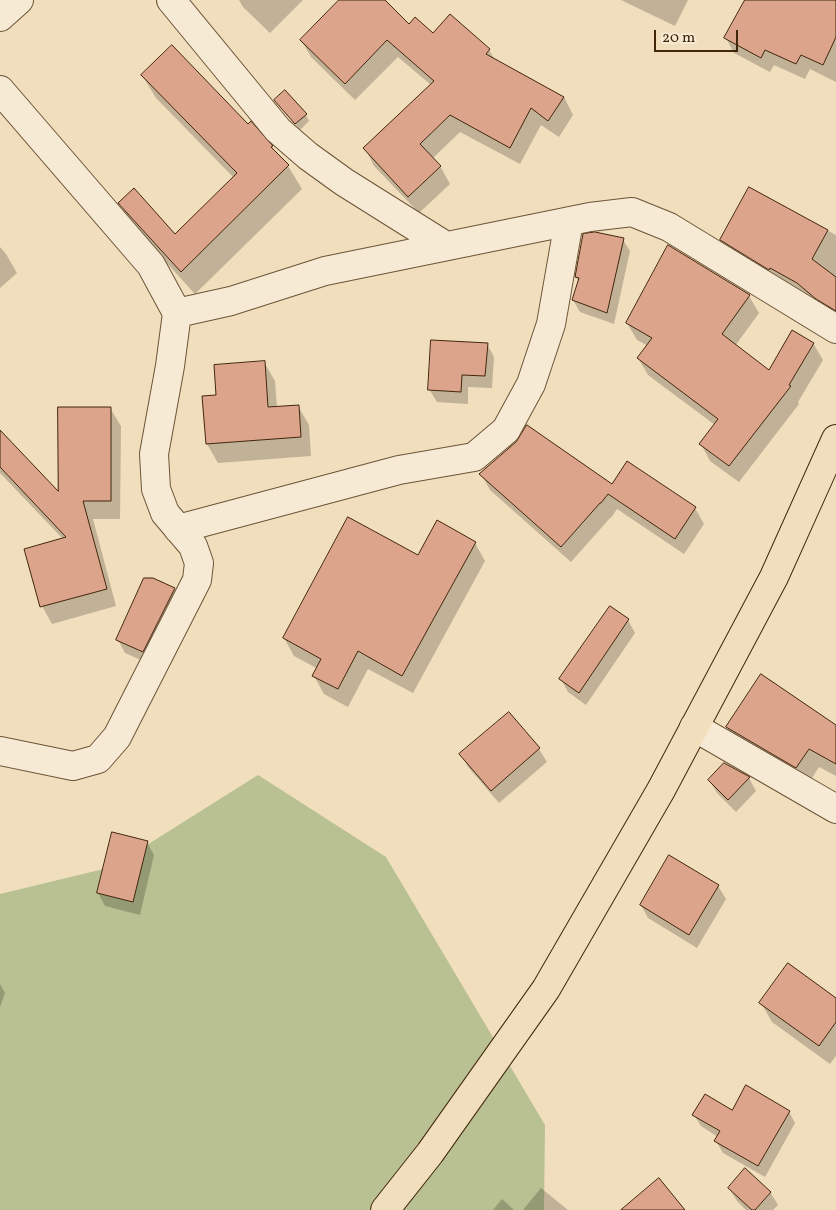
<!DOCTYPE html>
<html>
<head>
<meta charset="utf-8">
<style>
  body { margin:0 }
  #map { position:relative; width:836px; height:1210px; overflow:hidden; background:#f1debd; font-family:Vollkorn,serif }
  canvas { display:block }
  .scale { position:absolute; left:654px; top:30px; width:84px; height:22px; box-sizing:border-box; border:2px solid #41260c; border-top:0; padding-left:6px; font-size:15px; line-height:18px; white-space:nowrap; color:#41260c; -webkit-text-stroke:4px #f6ead4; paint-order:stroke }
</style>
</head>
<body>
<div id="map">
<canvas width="836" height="1210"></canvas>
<div class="scale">20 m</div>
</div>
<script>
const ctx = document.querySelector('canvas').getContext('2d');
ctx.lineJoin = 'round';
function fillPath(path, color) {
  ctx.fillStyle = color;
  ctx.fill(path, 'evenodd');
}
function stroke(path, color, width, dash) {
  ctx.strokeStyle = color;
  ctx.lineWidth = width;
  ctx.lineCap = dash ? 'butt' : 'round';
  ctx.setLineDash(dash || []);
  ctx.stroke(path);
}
const green = new Path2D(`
  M258,775l128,82 159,268 -1,85h-544v-316l112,-27z`);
const shadow = new Path2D(`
  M239,0h64l-33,33 -27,-26z
  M341,0h42l26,26 24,9 56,15 6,10 69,37 9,18 -14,22 -18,-12 -21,39 -60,-32 -27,26 7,8 10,18 -31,29 -45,-47 -9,-18 66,-63 -33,-28 -43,43 -44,-43 -10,-17z
  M621,0h67l-13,26z
  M746,0h90v82l-26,-13 -5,10 -31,-14 -4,7 -36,-19 -8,-15z
  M142,75l130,72 3,6 13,13 14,23 -107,105 -62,-68 -13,-23 55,33 59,-58 -78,-80z
  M275,100l31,15 3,6 -9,9z
  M749,188l87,47v85l-106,-64 -9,-16z
  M623,240l7,11 -16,73 -34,-12 -7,-12 6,-18 -3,-5z
  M669,246l80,50 10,17 -24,33 34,25 44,-28 10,17 -25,42 1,2 -60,78 -29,-21 -9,-17 14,-19 -67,-50 -10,-17 10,-12 -11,-6 -10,-17z
  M0,247l6,7 11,19 -17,15z
  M487,344l7,13 -2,31 -24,-1v17l-31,-2 -8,-13z
  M264,362l11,19 2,27 21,-2 11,19 2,31 -93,7 -11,-19 -3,-47h14z
  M110,408l11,18 -1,93h-27l23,87 -64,18 -10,-18 21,-67 -63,-66v-42l59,64z
  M481,474l131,12 83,22 9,16 -20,30 -67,-45 -6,9h-1l-39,44 -81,-72z
  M475,543l10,18 -72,132 -45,-24 -20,38 -24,-13 -10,-18 4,-7 -24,-13 -10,-18 134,-82z
  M146,577l28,12 8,13 -32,62 -25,-11 -7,-13z
  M628,620l7,13 -49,72 -18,-13 -7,-13z
  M509,713l30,36 8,13 -48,41 -31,-36 -7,-13z
  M727,727h109v49l-17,-9 -12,19 -69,-40z
  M725,764l24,14 7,13 -20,21 -19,-19 -8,-13z
  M147,842l7,13 -14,60 -35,-9 -7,-13z
  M718,886l8,13 -29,49 -49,-30 -7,-13z
  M0,984l5,9 -5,14z
  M836,999v57l-6,8 -58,-42 -11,-19z
  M732,1112h57l6,11 -30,54 -42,-24 -7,-12 2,-4 -17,-11 -7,-11z
  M541,1188l27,22h-45z
  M729,1188l41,4 8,13 -5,5h-27l-9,-9z
  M502,1199l12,11h-21z`);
const building = new Path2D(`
  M339,0h46l24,24 6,-7 18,16 17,-19 40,35 -4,5 78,43 -16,24 -17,-13 -21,40 -60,-33 -30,29 21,22 -33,31 -45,-49 71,-67 -47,-41 -42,44 -45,-44z
  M745,0h91v37l-13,28 -22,-10 -5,9 -31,-14 -4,8 -37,-20z
  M172,45l76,79 3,-3 22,25 -2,1 18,18 -108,107 -63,-69 16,-15 41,46 62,-61 -96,-98z
  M285,90l22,24 -12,10 -21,-24z
  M749,187l79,43 -16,29 24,18v34l-20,-12 -19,-16 -27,-15 -1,2 -49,-30z
  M595,232l29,6 -17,75 -35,-13 7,-22 -4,-1 8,-43z
  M668,245l82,50 -28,39 47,36 23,-40 22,13 -25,42 2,1 -62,80 -30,-22 19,-25 -81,-61 15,-20 -26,-15z
  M431,340l57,3 -3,33 -23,-1 -1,17 -33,-2z
  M265,361l3,46 31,-2 2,32 -95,7 -4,-48 14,-1 -2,-30z
  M58,407h53v94h-28l24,88 -67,18 -16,-58 42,-12 -66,-70v-37l58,61z
  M527,425l85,59 15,-23 69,46 -21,32 -67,-45 -7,9h-1l-39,44 -82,-73 37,-32z
  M348,517l70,38 19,-35 39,22 -74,134 -44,-25 -20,38 -26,-13 9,-17 -38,-21z
  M144,578h9l22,10 -32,64 -27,-12z
  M610,606l19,13 -50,74 -20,-14z
  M761,674l75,51v39l-27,-15 -13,19 -70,-41z
  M509,712l31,36 -49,43 -32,-37z
  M724,763l26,14 -22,23 -20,-20z
  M112,832l36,9 -15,61 -36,-9z
  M669,855l50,30 -30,50 -49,-30z
  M788,963l48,35v24l-17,24 -60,-43z
  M746,1085l44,26 -32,55 -44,-25 6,-10 -28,-16 13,-21 27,16z
  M745,1168l26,24 -16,18h-3l-24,-22z
  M659,1178l26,32h-64z`);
const street = new Path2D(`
  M171,0l107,130 30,26 36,26 102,64
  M0,17l19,-17
  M0,90l151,175 26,48 -7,53 -16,88 2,35 9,24 28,33 6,17 -2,17 -80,157 -19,22 -25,7 -73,-15
  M177,313l54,-12 94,-30 265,-54 42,-5 37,15 167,102
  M178,529l221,-59 75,-13 32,-27 25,-46 20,-60 18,-103
  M694,727l142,82`);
const primary = new Path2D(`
  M385,1210l45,-57 116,-164 115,-199 113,-213 62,-138`);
fillPath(green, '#b9c192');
fillPath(shadow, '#0003');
fillPath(building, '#dda48c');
stroke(building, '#41260c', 1);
stroke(street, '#6d5438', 30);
stroke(primary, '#41260c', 30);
stroke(street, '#f6ead4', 28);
stroke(primary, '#f1debd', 28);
</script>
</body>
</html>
